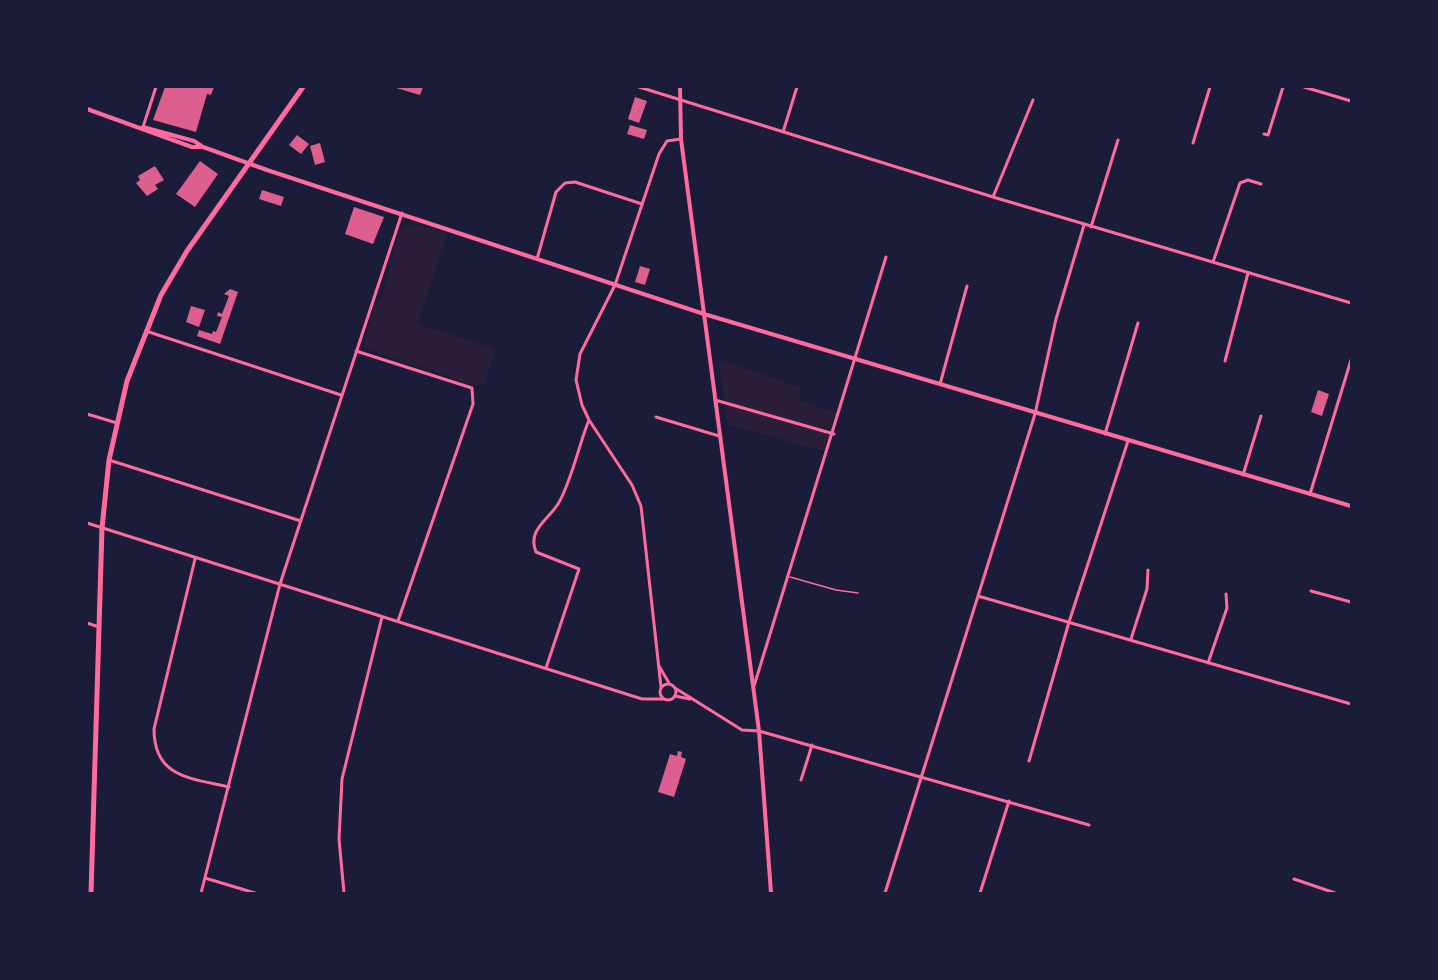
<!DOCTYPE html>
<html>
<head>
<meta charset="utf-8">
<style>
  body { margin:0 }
  #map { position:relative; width:1438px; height:980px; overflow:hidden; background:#1b1b3a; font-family:"Public Sans",sans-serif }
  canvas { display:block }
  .frame { position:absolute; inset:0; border:88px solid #1b1b3a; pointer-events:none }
</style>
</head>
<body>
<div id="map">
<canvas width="1438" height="980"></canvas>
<div class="frame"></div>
</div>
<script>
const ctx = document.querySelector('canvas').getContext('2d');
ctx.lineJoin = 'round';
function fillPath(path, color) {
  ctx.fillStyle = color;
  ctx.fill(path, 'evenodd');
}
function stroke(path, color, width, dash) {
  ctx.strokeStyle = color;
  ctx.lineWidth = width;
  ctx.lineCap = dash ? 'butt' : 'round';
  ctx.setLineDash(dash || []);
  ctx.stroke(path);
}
const green = new Path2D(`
  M411,224l36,9 -29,91 78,25 -11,34 -9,3 -108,-36 -5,-4 12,-41 6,-5 19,-71z
  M718,359l84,29 -3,13 37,11 -12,39 -96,-26z`);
const building = new Path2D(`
  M165,87h49l-3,8 -4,-1 -11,38 -43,-12z
  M393,87h30l-3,8z
  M635,97l12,4 -8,22 -11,-4z
  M630,125l17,5 -3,9 -17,-5z
  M297,135l12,9 -8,10 -12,-9z
  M320,143l5,19 -10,3 -5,-19z
  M200,161l18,13 -23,33 -19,-13z
  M155,166l9,14 -9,5 3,4 -11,7 -11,-13 4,-3 -2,-4z
  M262,190l22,7 -3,9 -22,-7z
  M354,207l30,10 -11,27 -28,-10z
  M640,266l10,3 -5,16 -10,-3z
  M230,289l8,3 -18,52 -23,-8 2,-6 13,4 1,-3 3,1 6,-15 -5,-1 1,-4 4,2 7,-18 -5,-2z
  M191,306l14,4 -6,17 -13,-5z
  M1318,390l11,4 -7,22 -11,-4z
  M678,751l4,1 -1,5 5,2 -12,38 -16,-5 12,-38 7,2z`);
const service = new Path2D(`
  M790,577l46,13 22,3`);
const minor = new Path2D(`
  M639,87l354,110 358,106
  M1304,87l47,14
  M143,127l13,-40
  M783,132l14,-45
  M1264,134l4,1 15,-48
  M1193,143l17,-56
  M993,197l40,-97
  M1091,227l27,-87
  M537,259l19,-67 9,-9 10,-1 67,22
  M1213,262l27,-79 8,-3 13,4
  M146,331l195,64
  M356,351l116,37 1,16 -75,217
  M1225,361l23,-88
  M940,384l27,-98
  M715,400l119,34
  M87,414l30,9
  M656,417l63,19
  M1105,434l33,-111
  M109,460l192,61
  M1243,475l18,-59
  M1310,494l41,-134
  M87,523l555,176h21
  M195,559l-41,170c0,49 37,49 75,58
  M1311,591l40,11
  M978,596l373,108
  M87,623l12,4
  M1131,639l16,-50 1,-19
  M1208,663l19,-55 -1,-14
  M659,666l10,17
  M546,668l33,-99 -43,-17c-9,-22 12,-32 22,-48 13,-21 21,-60 31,-84
  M660 692a8 8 0 1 1 16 0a8 8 0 1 1-16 0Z
  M754,686l132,-429
  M661,687l-20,-181 -9,-21 -43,-65 -7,-15 -6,-25 4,-26 35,-69 44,-131 8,-13 14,-2
  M675,688l67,42 17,1 330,94
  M675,696l15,3
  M1029,761l40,-139 59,-181
  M801,780l11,-35
  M205,878l50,15
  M1294,879l41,14
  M201,893l79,-309 122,-371
  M344,893l-5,-54 3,-60 40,-162
  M885,893l150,-479 21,-95 28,-94
  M980,893l29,-92`);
const tertiary = new Path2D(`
  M680,87l1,52 78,592 12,162
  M87,109l105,38h11
  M143,127l51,14 9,6 64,23 437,144 647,192`);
const primary = new Path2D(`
  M91,893l11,-365 7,-68 18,-79 34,-86 26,-44 116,-164`);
fillPath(green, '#2a1e3b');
fillPath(building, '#dd5f8e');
stroke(service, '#ff6b9d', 1.5);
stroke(minor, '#ff6b9d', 3);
stroke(tertiary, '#ff6b9d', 4);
stroke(primary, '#ff6b9d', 5);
</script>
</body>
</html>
